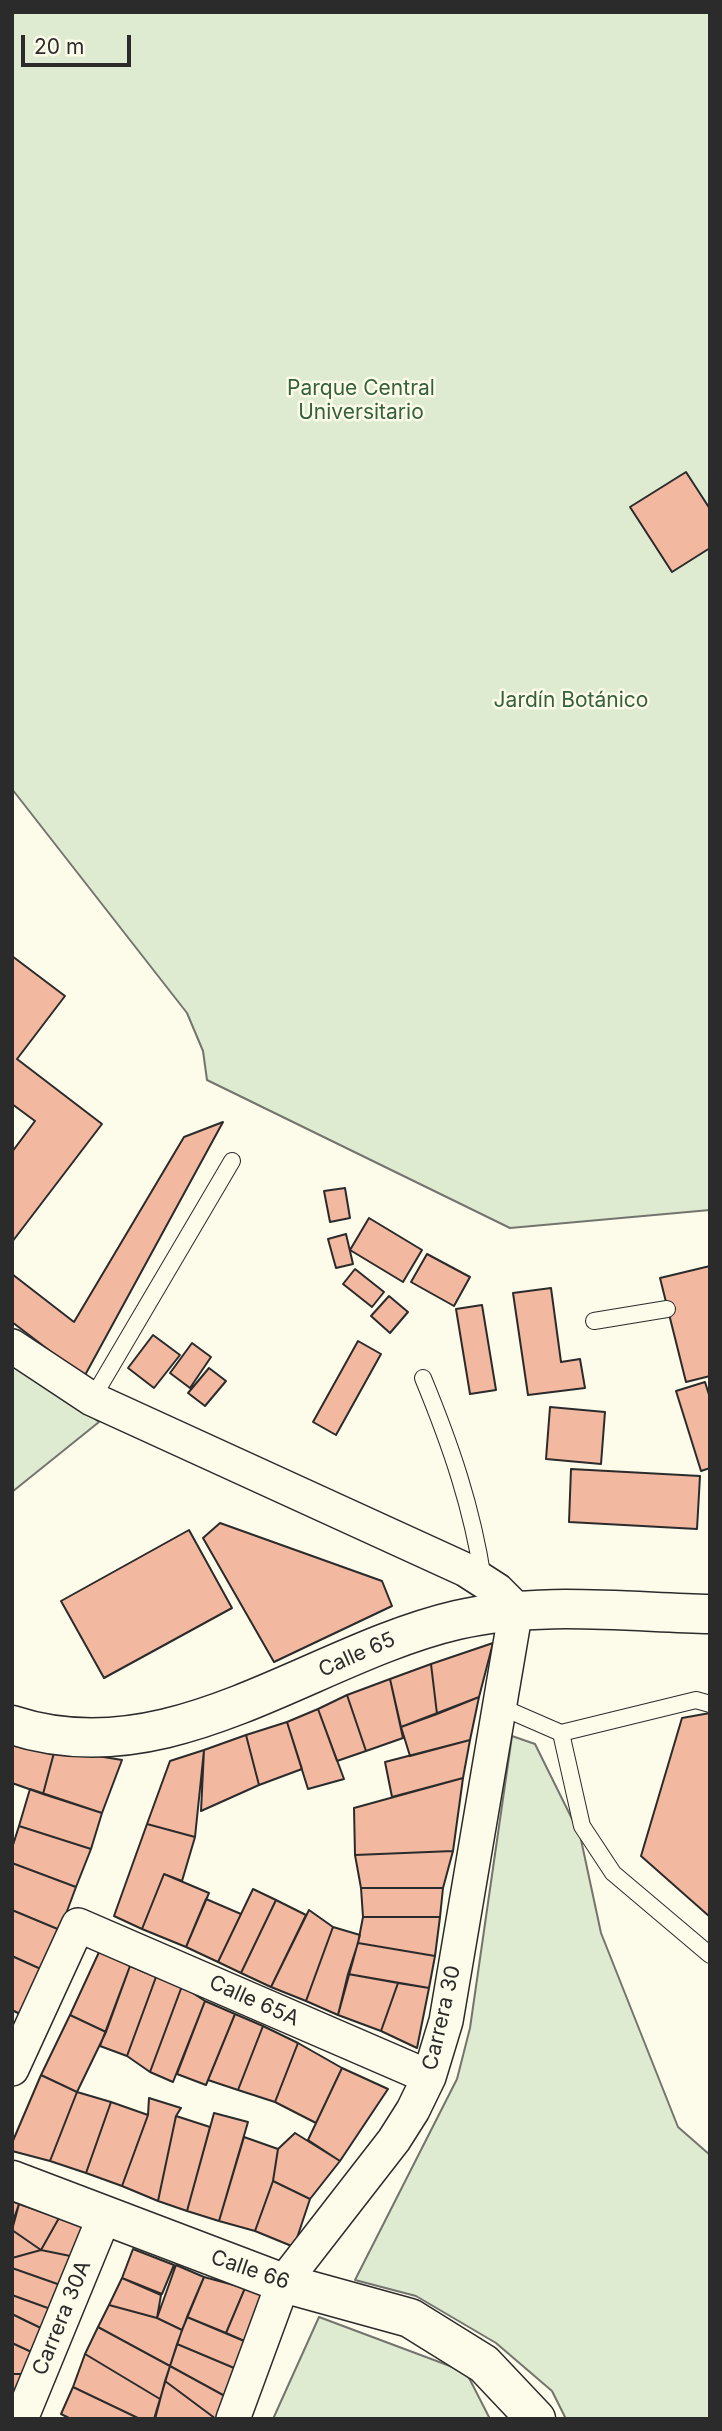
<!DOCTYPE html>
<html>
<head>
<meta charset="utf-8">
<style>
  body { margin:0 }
  #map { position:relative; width:722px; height:2431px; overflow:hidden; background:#fdfbea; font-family:Inter,sans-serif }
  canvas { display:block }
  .frame { position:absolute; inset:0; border:14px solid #2b2b2b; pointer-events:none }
  .scale { position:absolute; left:21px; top:35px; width:110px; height:32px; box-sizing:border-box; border:4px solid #2b2b2b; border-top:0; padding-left:9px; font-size:21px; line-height:24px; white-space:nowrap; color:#2b2b2b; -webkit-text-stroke:5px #fdfbea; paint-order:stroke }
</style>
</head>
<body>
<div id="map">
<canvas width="722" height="2431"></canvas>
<div class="frame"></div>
<div class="scale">20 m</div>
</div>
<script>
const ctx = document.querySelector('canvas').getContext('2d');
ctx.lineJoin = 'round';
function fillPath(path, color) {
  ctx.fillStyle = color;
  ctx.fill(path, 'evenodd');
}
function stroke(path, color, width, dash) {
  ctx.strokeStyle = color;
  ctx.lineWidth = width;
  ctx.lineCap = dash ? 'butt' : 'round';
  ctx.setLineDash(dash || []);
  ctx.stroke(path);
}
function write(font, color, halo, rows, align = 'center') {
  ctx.font = font + ' Inter,sans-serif';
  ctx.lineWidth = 5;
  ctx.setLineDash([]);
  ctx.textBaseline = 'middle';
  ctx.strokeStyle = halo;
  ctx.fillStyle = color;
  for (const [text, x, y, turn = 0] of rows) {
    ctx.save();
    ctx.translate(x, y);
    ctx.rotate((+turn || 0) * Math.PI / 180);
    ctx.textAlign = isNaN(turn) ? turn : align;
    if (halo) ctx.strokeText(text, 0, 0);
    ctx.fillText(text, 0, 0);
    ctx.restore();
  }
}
const green = new Path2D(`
  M12,12h698v1198l-200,18 -303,-148 -4,-29 -16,-38 -175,-224z
  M12,1355l87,67 -87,70z
  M512,1736l23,8 45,91 21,98 77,194 32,28v264h-144l-14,-28 -56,-48 -80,-47 -61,-16 102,-201 13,-51z
  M319,2317l147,55 24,47h-217z`);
const building = new Path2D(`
  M686,472l24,37v39l-38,24 -42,-65z
  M12,956l53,40 -48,63 85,65 -90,118v-90l23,-31 -23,-17z
  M223,1122l-139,255 -72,-55v-48l62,48 110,-185z
  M345,1188l5,30 -20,4 -6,-31z
  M369,1218l53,32 -19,32 -53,-32z
  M346,1234l7,30 -17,4 -8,-29z
  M427,1254l43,23 -16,29 -43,-24z
  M710,1266v110l-24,6 -26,-104z
  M355,1269l29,23 -12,15 -29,-23z
  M551,1288l10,74 19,-3 5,29 -57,7 -15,-102z
  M389,1296l19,16 -18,21 -19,-17z
  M482,1305l14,85 -26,4 -14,-85z
  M153,1335l27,20 -26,33 -26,-20z
  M358,1341l23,13 -45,81 -23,-13z
  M192,1343l19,14 -21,31 -20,-15z
  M209,1368l17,13 -21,25 -17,-13z
  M705,1382l5,16v70l-9,3 -25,-80z
  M550,1407l55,5 -4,52 -55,-5z
  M571,1469l129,7 -3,53 -128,-7z
  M220,1523l162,58 10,25 -118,56 -71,-124z
  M189,1530l43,78 -128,70 -43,-77z
  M493,1643l-14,54 -42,17 -6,-50z
  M431,1664l6,50 -36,13 -11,-48z
  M390,1679l13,59 -37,13 -19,-56z
  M347,1695l19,56 -29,10 -19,-52z
  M479,1697l-9,43 -60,16 -9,-29z
  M318,1709l26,70 -36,10 -21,-67z
  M710,1713v204l-69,-61 41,-138z
  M287,1722l15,47 -43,16 -13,-50z
  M246,1735l13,50 -58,26 3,-61z
  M470,1740l-7,38 -71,19 -7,-35z
  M12,1742l43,7 -12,45 -31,-11z
  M55,1749l67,11 -20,53 -59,-19z
  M204,1750l-9,87 -48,-13 23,-63z
  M463,1778l-10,73 -98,4 -1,-47z
  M30,1789l72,24 -11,36 -72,-23z
  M147,1824l48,13 -13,44 -18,-7 -22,55 -28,-13z
  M19,1826l72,23 -15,38 -64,-24v-15z
  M453,1851l-10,37h-82l-6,-33z
  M12,1863l64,24 -16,43 -48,-20z
  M164,1874l45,19 -23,54 -44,-18z
  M361,1888h82l-3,29h-77z
  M253,1889l23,11 -35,73 -23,-11z
  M206,1899l35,15 -23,48 -32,-15z
  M276,1900l30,15 -35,72 -30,-14z
  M12,1910l48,20 -17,40 -31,-14z
  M309,1910l24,17 -27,74 -35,-14z
  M363,1917h77l-5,39 -77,-13z
  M333,1927l27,8 -22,80 -32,-14z
  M358,1943l77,13 -6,32 -81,-14z
  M100,1950l30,16 -24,66 -36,-17z
  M12,1956l31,14 -21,45 -10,-5z
  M130,1966l26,11 -29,79 -27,-10z
  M348,1974l50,9 -17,48 -43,-16z
  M156,1977l26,9 -32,86 -23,-16z
  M398,1983l31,5 -12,60 -36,-17z
  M182,1986l23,15 -32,81 -23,-10z
  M205,2001l30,13 -29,71 -29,-11z
  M235,2014l28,12 -25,64 -30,-10z
  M70,2015l36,17 -29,60 -36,-17z
  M263,2026l35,17 -23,59 -37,-12z
  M298,2043l44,25 -26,55 -41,-21z
  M342,2068l46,21 -48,72 -32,-21z
  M41,2075l36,17 -27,69 -38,-10v-8z
  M77,2092l34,10 -25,71 -36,-12z
  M149,2098l32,10 -5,8 -18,85 -36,-15 26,-71z
  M111,2102l37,13 -26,71 -36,-13z
  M214,2113l34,9 -29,99 -32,-10z
  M176,2116l34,11 -23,84 -29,-10z
  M295,2133l45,28 -30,38 -37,-18 5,-32z
  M244,2137l34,12 -5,32 -18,50 -36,-10z
  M273,2181l37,18 -16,48 -39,-16z
  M12,2201l7,3 -7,20z
  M19,2204l40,14 -18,32 -29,-20z
  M59,2218l34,11 -13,29 -39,-8z
  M12,2230l29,20 -29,8z
  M133,2249l41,16 -12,29 -40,-16z
  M41,2250l39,8 -14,29 -54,-19v-10z
  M176,2265l28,12 -22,53 -25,-12z
  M12,2268l54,19 -10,24 -44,-16z
  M204,2277l41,11 -19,45 -39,-16z
  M122,2278l39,17 -4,23 -48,-13z
  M245,2288l30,12 -19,46 -30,-13z
  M12,2295l44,16 -9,20 -35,-17z
  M109,2305l48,13 25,12 -12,36 -72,-39z
  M12,2314l35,17 -9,24 -26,-12z
  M187,2317l69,29 -10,27 -69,-29z
  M98,2327l72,39 -10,33 -75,-45z
  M12,2343l26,12 -11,19h-15z
  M177,2344l69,29 -12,28 -64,-35z
  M85,2354l75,45 -6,20h-14l-67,-32z
  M170,2366l64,35 -8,18h-10l-51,-38z
  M12,2374h15l-15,32z
  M165,2381l51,38h-61z
  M73,2387l67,32h-69l-10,-5z`);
const service = new Path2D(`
  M594,1321l73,-12
  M423,1378c28,68 49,129 60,201
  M92,1399l140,-238
  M499,1706l62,27 135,-33 14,4
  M561,1733l21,93 31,47 97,82`);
const minor = new Path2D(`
  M12,1346l80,53 374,171 31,20 19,19 -70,412 -17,56 -16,33 -19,30 -111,143 -50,136
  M12,2069l66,-144 351,152
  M21,2419l83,-202`);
const tertiary = new Path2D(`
  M12,2180l271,103 127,35 74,46 52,55`);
const secondary = new Path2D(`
  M12,1725c158,52 299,-71 445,-105 82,-19 169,-8 253,-6`);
const parkNames = [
  ["Parque Central",361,389],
  ["Universitario",361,413],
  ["Jardín Botánico",571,701]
];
const streetNames = [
  ["Calle 65",357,1655,-24],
  ["Calle 65A",254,2001,24],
  ["Carrera 30",442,2018,-77],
  ["Calle 66",250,2270,19],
  ["Carrera 30A",62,2318,-68]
];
fillPath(green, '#deebd1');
stroke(green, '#74746e', 2);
fillPath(building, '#f2b8a0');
stroke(building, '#2b2b2b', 2);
stroke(service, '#2b2b2b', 18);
stroke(minor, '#2b2b2b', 36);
stroke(tertiary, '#2b2b2b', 41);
stroke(secondary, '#2b2b2b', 41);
stroke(service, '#fdfbea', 16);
stroke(minor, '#fdfbea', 33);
stroke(tertiary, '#fdfbea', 38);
stroke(secondary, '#fdfbea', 38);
write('21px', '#34623c', '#fdfbea', parkNames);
write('21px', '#2b2b2b', '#fdfbea', streetNames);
</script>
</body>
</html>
